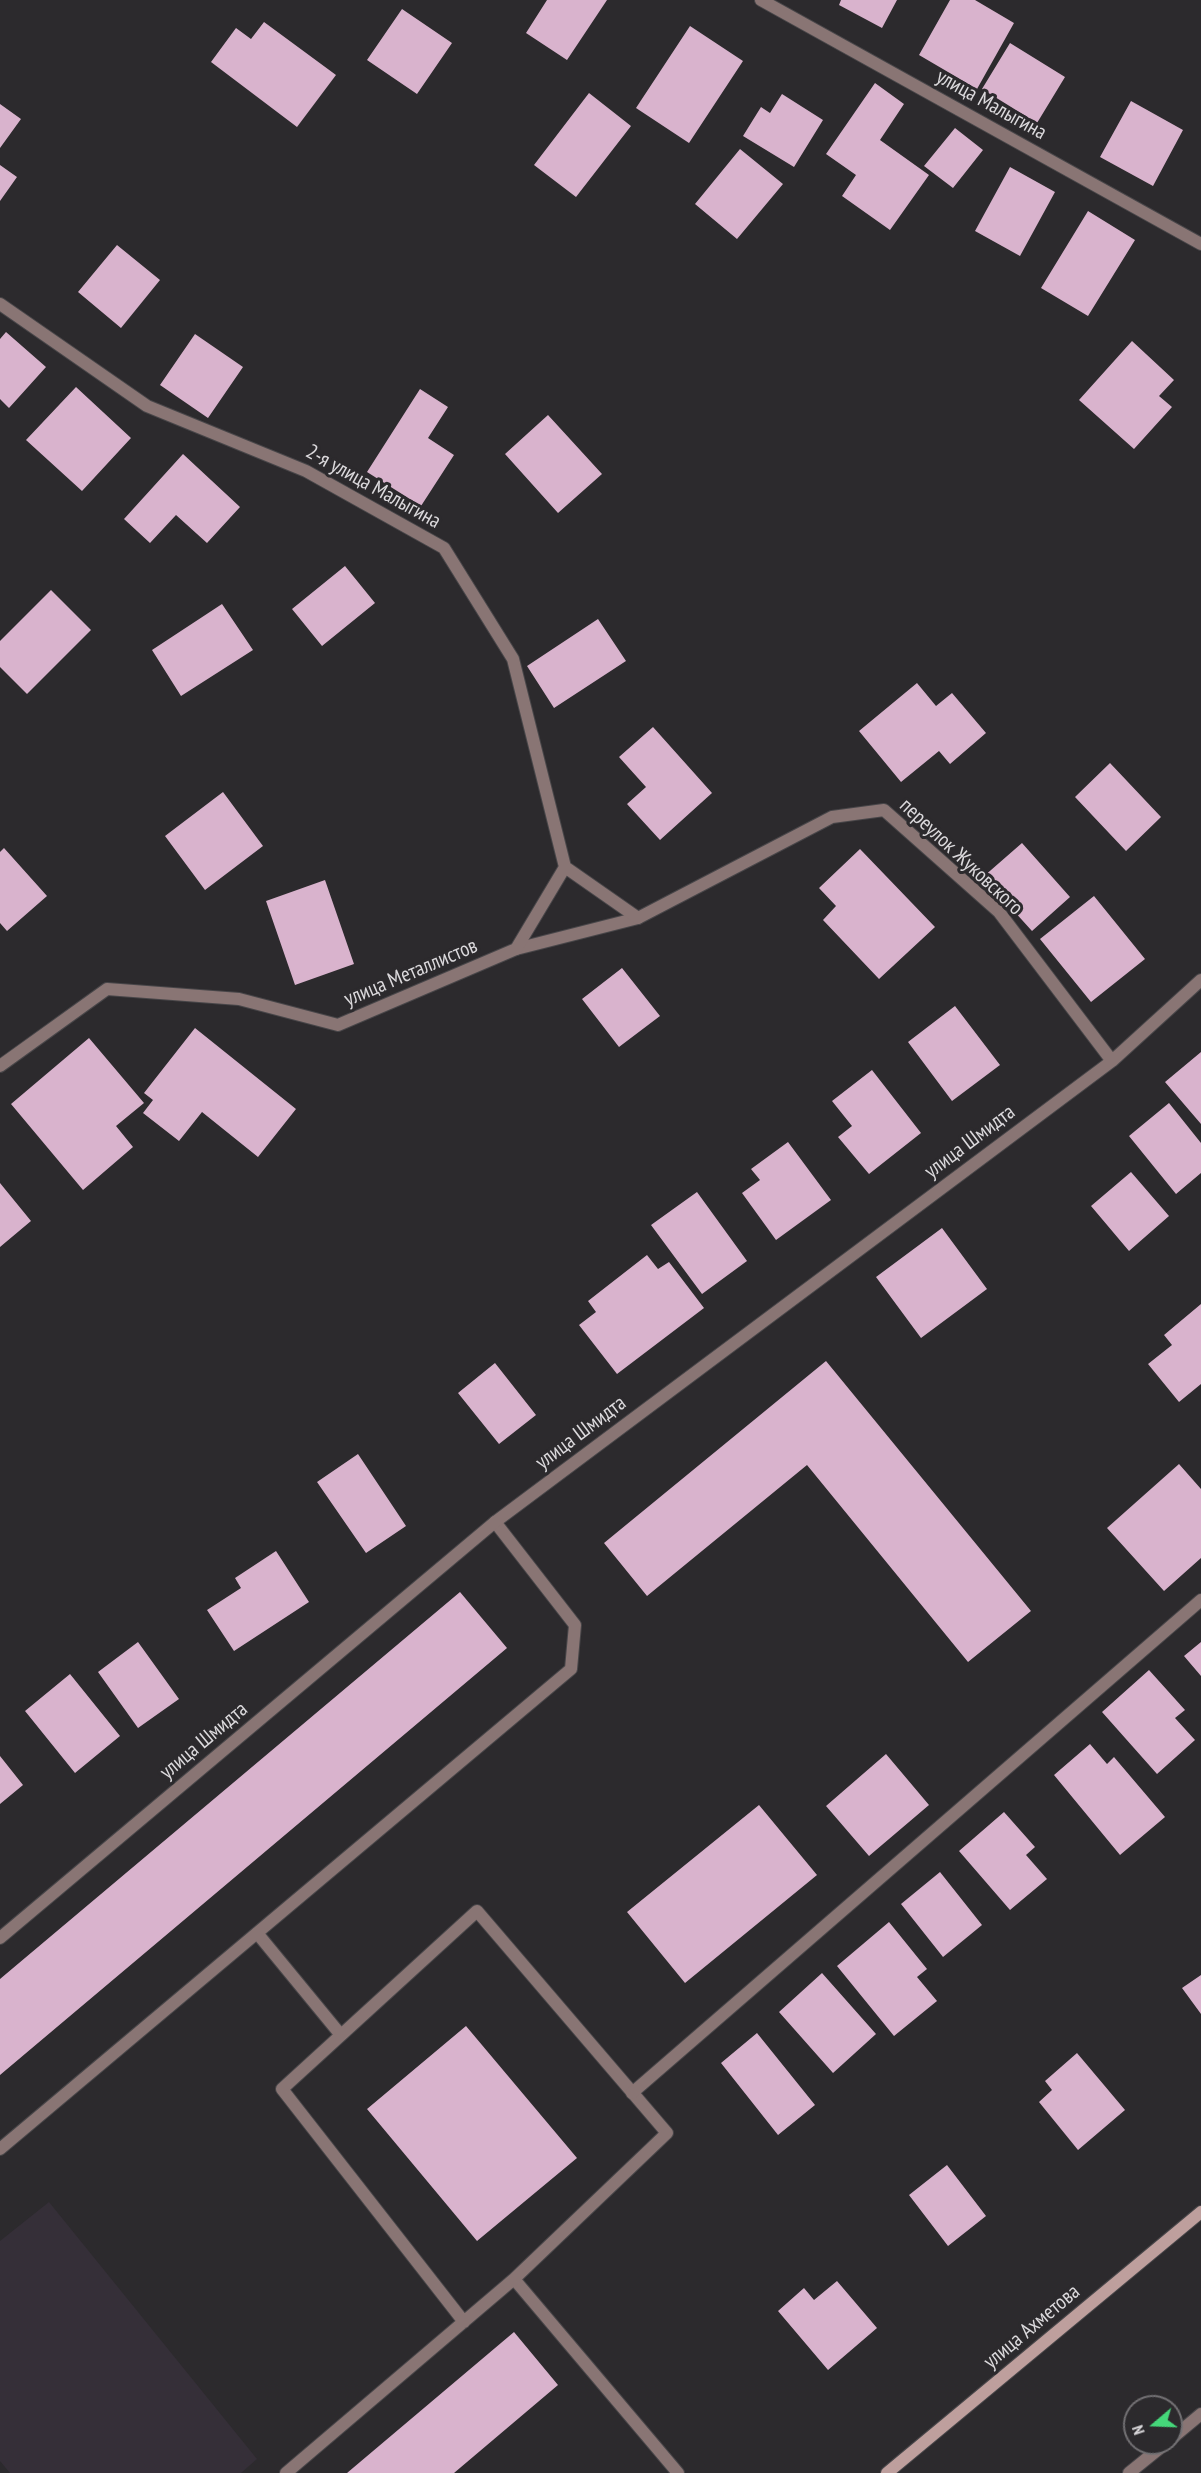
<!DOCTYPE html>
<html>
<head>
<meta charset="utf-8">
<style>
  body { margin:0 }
  #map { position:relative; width:1201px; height:2473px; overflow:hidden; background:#2c2a2d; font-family:"PT Sans Narrow",sans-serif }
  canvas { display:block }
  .north { position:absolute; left:1123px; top:2395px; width:60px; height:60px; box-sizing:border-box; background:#2c2a2d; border:2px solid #727073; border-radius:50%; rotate:251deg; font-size:16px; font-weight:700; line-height:24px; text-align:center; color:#dbd9dc }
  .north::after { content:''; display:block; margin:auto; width:21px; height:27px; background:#45d77a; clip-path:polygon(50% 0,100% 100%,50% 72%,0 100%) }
</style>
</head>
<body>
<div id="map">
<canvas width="1201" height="2473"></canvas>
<div class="north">N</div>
</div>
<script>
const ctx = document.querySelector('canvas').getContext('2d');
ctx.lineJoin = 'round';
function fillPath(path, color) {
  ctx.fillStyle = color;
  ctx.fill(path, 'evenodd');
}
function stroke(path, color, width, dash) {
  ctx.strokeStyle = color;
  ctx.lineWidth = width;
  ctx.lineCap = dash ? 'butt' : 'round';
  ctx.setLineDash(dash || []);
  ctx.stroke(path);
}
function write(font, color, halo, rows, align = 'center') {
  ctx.font = font + ' "PT Sans Narrow",sans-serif';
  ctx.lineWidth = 6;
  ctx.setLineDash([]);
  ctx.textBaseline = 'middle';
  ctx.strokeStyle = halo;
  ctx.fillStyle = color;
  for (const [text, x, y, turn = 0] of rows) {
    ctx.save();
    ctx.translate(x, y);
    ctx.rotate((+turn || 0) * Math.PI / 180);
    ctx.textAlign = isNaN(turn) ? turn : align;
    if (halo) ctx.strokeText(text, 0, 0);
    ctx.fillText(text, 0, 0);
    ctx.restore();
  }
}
const built = new Path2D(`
  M49,2202l208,257 -16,14h-231l-10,-12v-220z`);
const building = new Path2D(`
  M547,0h60l-40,60 -41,-27z
  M841,0h56l-15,28 -43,-23z
  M950,0h25l39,23 -37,66 -58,-34z
  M402,9l50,34 -35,51 -50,-34z
  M264,22l72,53 -39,52 -86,-65 25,-34 15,11z
  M690,26l53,35 -54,82 -53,-35z
  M1010,43l55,34 -28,46 -55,-34z
  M875,83l29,21 -24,36 49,35 -39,55 -48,-34 14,-21 -30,-21z
  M589,93l42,33 -55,71 -42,-32z
  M782,94l41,26 -29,47 -51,-31 18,-29 9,6z
  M1131,101l52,29 -30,56 -53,-29z
  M0,104l21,15 -21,29z
  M955,128l28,22 -30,38 -29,-22z
  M740,149l43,35 -46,55 -42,-35z
  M0,165l17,12 -17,24z
  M1010,167l45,25 -35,64 -45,-25z
  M1088,211l47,29 -47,76 -47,-28z
  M117,245l43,35 -39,48 -43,-36z
  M6,332l40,35 -37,41 -9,-9v-60z
  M195,334l48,33 -35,51 -48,-33z
  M1132,341l42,39 -15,16 13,11 -38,42 -55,-49z
  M76,387l55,51 -49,53 -56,-51z
  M420,389l28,18 -20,31 26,17 -33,51 -54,-34z
  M548,415l54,59 -44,39 -53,-59z
  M183,454l57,53 -33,36 -31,-28 -26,28 -26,-24z
  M345,566l30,37 -53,43 -30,-37z
  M51,590l40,40 -64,64 -27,-27v-26z
  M222,604l31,46 -72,46 -29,-46z
  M598,619l28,42 -72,47 -27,-42z
  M917,683l19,23 16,-13 34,40 -36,31 -11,-13 -38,31 -42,-51z
  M653,727l59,66 -52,47 -33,-36 19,-17 -27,-30z
  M1110,763l51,54 -35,34 -51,-54z
  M223,792l40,54 -58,44 -40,-54z
  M1022,843l48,54 -38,34 -49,-54z
  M4,848l43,48 -40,35 -7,-8v-71z
  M860,849l75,78 -56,52 -56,-59 13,-14 -17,-18z
  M325,880l29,84 -59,21 -29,-84z
  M1094,896l51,63 -54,43 -51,-63z
  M622,968l38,48 -41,31 -37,-48z
  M955,1006l45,59 -48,36 -44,-59z
  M195,1028l101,81 -38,48 -56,-45 -23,29 -36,-28 10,-13 -9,-7z
  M89,1038l55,65 -28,23 17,21 -50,43 -72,-86z
  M1201,1052v72l-36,-42z
  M872,1070l49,63 -52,41 -31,-37 14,-11 -20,-25z
  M1169,1103l32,40v30l-25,21 -47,-58z
  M788,1142l43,58 -55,40 -34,-47 18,-13 -9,-11z
  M1131,1172l38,44 -40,35 -38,-45z
  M0,1183l31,38 -31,26z
  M697,1192l50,69 -45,33 -51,-69z
  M942,1228l45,61 -66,49 -45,-61z
  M647,1255l11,14 11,-7 35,46 -87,66 -38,-49 17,-13 -8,-11z
  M1201,1304v80l-22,18 -31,-38 24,-19 -8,-10z
  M826,1361l205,250 -63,51 -161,-197 -160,131 -43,-53z
  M495,1363l41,52 -37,29 -41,-51z
  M358,1454l48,72 -40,27 -49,-71z
  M1179,1464l22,25v69l-37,33 -57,-63z
  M276,1551l33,51 -75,49 -27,-41 34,-22 -6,-10z
  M460,1592l47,56 -507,427v-96z
  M138,1642l41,57 -41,29 -40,-56z
  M1201,1642v34l-17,-20z
  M1149,1670l36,40 -10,8 20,22 -38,34 -55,-62z
  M70,1674l50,62 -45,37 -50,-62z
  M1090,1744l17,20 7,-7 51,60 -45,38 -66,-80z
  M886,1754l43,51 -60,51 -43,-50z
  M0,1756l23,29 -23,19z
  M759,1805l58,70 -132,108 -58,-71z
  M1004,1812l31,35 -9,8 21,24 -37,31 -51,-59z
  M940,1872l42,53 -39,32 -42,-53z
  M889,1922l38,47 -10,8 20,24 -43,35 -57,-70z
  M822,1973l54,61 -43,39 -54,-61z
  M1201,1975v39l-19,-26z
  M466,2026l111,132 -100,83 -110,-132z
  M757,2033l58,72 -37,30 -57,-72z
  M1077,2053l48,57 -47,40 -39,-48 13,-12 -7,-9z
  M947,2165l39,51 -38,30 -39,-51z
  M837,2281l40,47 -49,42 -50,-59 26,-23 10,12z
  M514,2332l44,53 -104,88h-107z`);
const lane = new Path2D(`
  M516,949l122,-31
  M257,1933l83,101
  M0,2149l571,-480 4,-44 -80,-103
  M464,2322l-182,-233 195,-178 190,222 -153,146
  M286,2473l228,-194 164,194`);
const street = new Path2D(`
  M761,0l440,244
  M0,304l147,102 159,65 138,77 69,111 52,208 73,51 194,-101 52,-7 115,102 113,149
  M0,1066l107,-77 132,10 99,26 178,-76 49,-82
  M0,1938l495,-416 617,-461 89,-81
  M632,2093l569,-493
  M1171,2439l30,-25
  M1129,2473l37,-30`);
const secondary = new Path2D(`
  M887,2473l314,-261`);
const streetNames = [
  ["улица Малыгина",991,105,29],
  ["2-я улица Малыгина",373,487,29],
  ["переулок Жуковского",961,857,43],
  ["улица Металлистов",411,973,-23],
  ["улица Шмидта",970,1142,-37],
  ["улица Шмидта",581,1433,-37],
  ["улица Шмидта",204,1741,-40],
  ["улица Ахметова",1032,2327,-40]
];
fillPath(built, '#352f38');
fillPath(building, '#d9b3cd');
stroke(lane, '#484649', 14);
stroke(street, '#484649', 14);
stroke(secondary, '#484649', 14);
stroke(lane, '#897574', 12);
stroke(street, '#897574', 12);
stroke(secondary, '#be9f9d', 12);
write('21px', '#dbd9dc', '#2c2a2d', streetNames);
</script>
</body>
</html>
